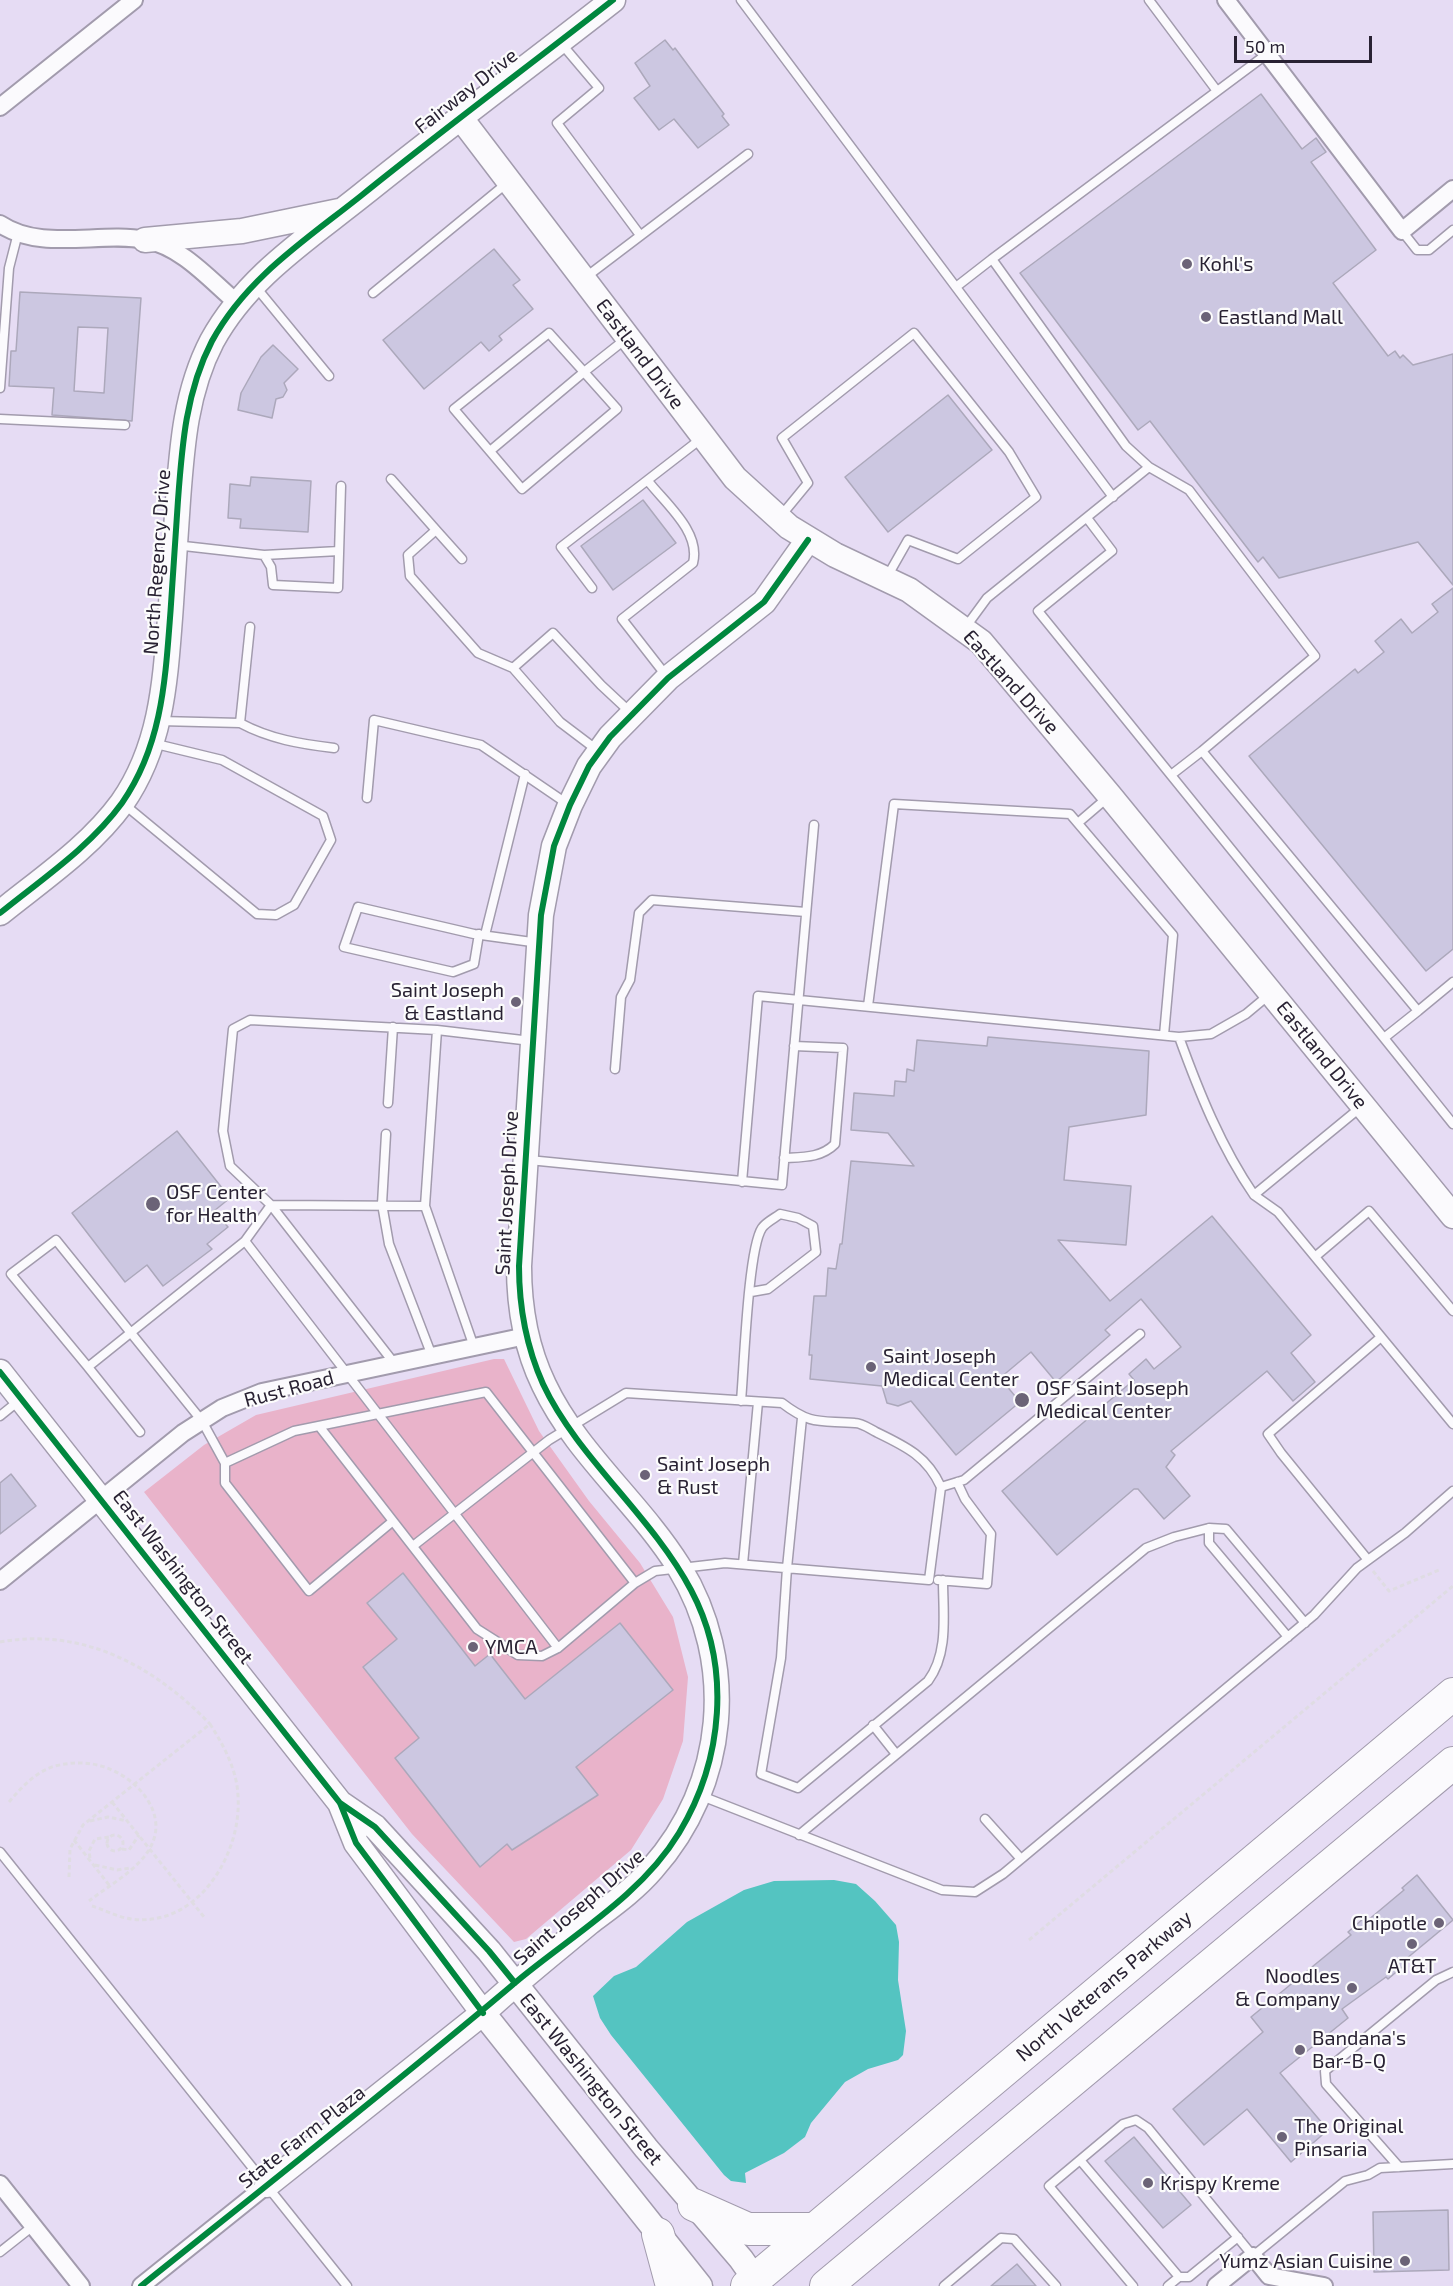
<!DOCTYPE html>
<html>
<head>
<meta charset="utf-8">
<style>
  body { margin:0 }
  #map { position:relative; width:1453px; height:2286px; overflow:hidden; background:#e6dcf4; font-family:"Exo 2",sans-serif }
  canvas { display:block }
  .scale { position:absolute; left:1234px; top:36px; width:138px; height:27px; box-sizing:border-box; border:3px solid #292233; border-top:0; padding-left:8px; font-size:18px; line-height:21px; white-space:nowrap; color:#292233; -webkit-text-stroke:4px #fcfcfc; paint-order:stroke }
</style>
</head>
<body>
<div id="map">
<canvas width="1453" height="2286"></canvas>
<div class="scale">50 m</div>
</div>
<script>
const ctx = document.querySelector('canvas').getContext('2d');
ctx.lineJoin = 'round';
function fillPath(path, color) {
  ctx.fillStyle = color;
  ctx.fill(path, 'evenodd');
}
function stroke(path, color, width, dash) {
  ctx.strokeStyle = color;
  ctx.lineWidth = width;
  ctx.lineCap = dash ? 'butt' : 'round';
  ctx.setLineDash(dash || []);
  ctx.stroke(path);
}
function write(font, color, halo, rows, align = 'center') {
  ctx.font = font + ' "Exo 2",sans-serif';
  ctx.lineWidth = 4.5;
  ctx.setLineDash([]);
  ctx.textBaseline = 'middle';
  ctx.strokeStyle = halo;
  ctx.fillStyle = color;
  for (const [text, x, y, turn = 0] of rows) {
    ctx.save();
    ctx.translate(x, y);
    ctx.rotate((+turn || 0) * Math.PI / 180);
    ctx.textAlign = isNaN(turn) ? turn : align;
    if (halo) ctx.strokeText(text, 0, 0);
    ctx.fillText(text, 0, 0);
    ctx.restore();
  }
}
const green = new Path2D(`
  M494,1359h10l35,72 50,70 51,62 33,54 15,60 -5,64 -20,58 -32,51 -105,89 -12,3 -102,-108 -268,-342 60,-47 52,-30z`);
const water = new Path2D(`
  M834,1880l22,4 19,17 21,24 3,17 -1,38 8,51 -3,24 -5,5 -30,9 -23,13 -34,41 -6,14 -21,16 -39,20 1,10 -15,-2 -7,-6 -113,-140 -11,-17 -7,-22 21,-20 22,-9 51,-45 57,-32 30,-9z`);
const building = new Path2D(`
  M665,40l8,10 2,-2 49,66 -2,2 7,9 -31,23 -24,-29 -15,11 -25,-32 16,-12 -15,-23z
  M1261,94l41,55 14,-11 10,14 -15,10 65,88 -43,33 55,73 7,-5 5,7 3,-3 10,10 40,-11v231l-35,-43 -139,36 -16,-21 -5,5 -108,-141 -12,9 -118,-157z
  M494,249l26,31 -7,5 20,24 -34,27 3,4 -13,11 -8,-9 -57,47 -41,-49z
  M20,292l121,6 -9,123 -80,-6 2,-27 -45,-2 2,-35h5zM78,327l30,1 -4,65 -30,-2z
  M273,345l25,24 -14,14 3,7 -4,7 -7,2 -4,19 -34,-8 3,-17 20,-36z
  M948,395l44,55 -104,82 -43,-55z
  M251,477l60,4 -3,51 -68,-4 1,-9 -13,-1 2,-34 20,2z
  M643,500l33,43 -63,47 -32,-44z
  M1453,588v361l-27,22 -177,-215 106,-87 3,4 26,-21 -9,-11 26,-22 11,14 26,-21 -6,-8z
  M988,1037l161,14 -3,64 -77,12 -5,53 67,6 -5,59 -68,-5 52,61 102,-85 99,119 -20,18 24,29 -22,19 -26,-30 -96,80 4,4 -9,12 24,29 -26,23 -26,-30h-4l-77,66 -55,-64 132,-111 -5,-6 17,-15 8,10 27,-22 -40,-48 -36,31 5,5 -54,47 -25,-30 -31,26 20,24 -64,53 -45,-54 -13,5 -11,-3 -5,-17 -72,-7 2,-24h-3l5,-59h12l2,-28 8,1 4,-25h2l9,-83 63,5 -26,-33 -37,-3 3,-37 40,3 1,-15 11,1 1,-13 7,2 3,-31 70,6z
  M177,1131l53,67 -16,13 14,16 -21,17 5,5 -49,37 -16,-21 -22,17 -53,-69z
  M11,1474l25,32 -36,28v-51z
  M403,1573l72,93 15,-12 35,45 95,-76 53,67 -97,77 22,28 -86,55 -5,-6 -27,23 -85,-109 24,-20 -56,-71 34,-28 -30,-36z
  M1417,1875l36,45 -47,39 2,3 -20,17 -2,-2 -44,32 6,9 -68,55 48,57 -37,32 -44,-53 -43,36 -31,-36 90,-77 -12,-15 100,-82 -3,-3 16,-14 3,3 37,-31 -2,-2z
  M1134,2137l57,68 -28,23 -58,-67z
  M1448,2210l1,60 -75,2 -1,-60z
  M1017,2264l19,22h-45z`);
const path = new Path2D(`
  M1373,1571l16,20 50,-21
  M0,1642c83,-15 154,24 210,82
  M9,1802c13,-15 26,-30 46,-36 12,-3 25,-4 37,-2 36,5 80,45 58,84 -12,22 -42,38 -61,53
  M112,1802l92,115
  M90,1821l18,-4 19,4
  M107 1843a8 8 0 1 1 16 0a8 8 0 1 1-16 0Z
  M74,1840l35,45
  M122,1849l7,1 10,-15
  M90,1858l-1,-7 6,-12 14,-2
  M95,1865l22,5 13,-2
  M69,1877l1,-28 13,-24 127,-101c14,22 27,46 28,72 4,59 -41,132 -107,123 -14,-2 -26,-9 -39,-13
  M1029,1940l424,-354`);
const lane = new Path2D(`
  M741,0l372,497
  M1149,0l68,91
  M560,42l39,46 -42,35 83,112
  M1402,231l15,19h12l24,-20
  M586,277l162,-123
  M255,286l74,90
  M956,287l36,-28
  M373,293l134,-110
  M0,388l9,-120 9,-35
  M0,419l125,6
  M490,451l94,-79 33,37 -95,80 -68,-80 95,-76 35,39 43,-34
  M1149,467l-23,-21 -134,-187 275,-205
  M391,479l45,51 -28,25 2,21 68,77 35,15 47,54 37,28
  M648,481c17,22 53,51 45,82l-71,56 46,59
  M780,517l28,-34 -26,-45 132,-105 95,119 27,45 -78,62 -50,-19 -21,37
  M1087,518l25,33 -74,60 346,427
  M436,530l26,29
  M175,545l89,10 7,12 2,18 65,3 3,-102
  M264,555l75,-4
  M592,588l-31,-41 141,-109
  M965,628l22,-30 162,-131 40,23 126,166 -113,95 216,260 35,-29
  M513,668l40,-35 48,52 30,28
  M160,721l80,2 10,-96
  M240,723c30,16 60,21 94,25
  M1171,775l31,-24
  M367,798l7,-78 107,25 88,60
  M125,805l132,109 19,1 18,-10 37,-65 -8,-24 -101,-56 -70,-17
  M1079,822l28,-24
  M479,934l-5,30 -21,8 -109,-25 14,-40 116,27 65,9
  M485,935l40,-161
  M868,1006l26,-202 176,10 103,121 -9,100
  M1418,1011l-34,27 69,86
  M437,1030l-12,176 49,141
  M1179,1037c20,55 42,110 75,158
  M615,1069l6,-72 9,-17 9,-67 13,-13 154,12
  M388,1103l5,-76
  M1361,1107l-107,88 24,17 175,212
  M386,1134l-4,70 7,40 43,112
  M784,1158c19,-1 37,0 51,-14l8,-96 -49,-2
  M529,1160l253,25 32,-360
  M742,1182l16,-186 421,41 32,-3 35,-20 24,-20
  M425,1206l-154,-1 -41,-39 -7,-35 10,-102 17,-9 187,10 94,11
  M245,1241l313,407
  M1316,1256l53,-45 84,100
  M88,1367l-77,-93 45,-34 146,181 23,42v20l84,108 84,-70
  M741,1401c3,-33 7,-152 21,-173 4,-6 13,-10 18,-14l18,4 15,8 3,26 -48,37 -17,3
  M0,1416l21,-17
  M802,1418l-15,150 -6,90 -20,116 37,14 130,-107c21,-28 15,-67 15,-101
  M319,1426l158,203 41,26 24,1 16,-8 77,-65 20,-12 70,-8 204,17 12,-93c-14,-31 -36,-41 -65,-55 -6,-3 -14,-9 -21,-9 -35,-3 -43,3 -73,-20l-156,-10 -77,47 -136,106
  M140,1432l-52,-65 157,-126 26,-36 123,158
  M225,1463l69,-32 192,-39 149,191
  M941,1487l23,-7 176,-146
  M1368,1560l-87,-107 -13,-19 113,-97
  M743,1564l15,-162
  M938,1580l49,4 4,-50 -26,-35 -8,-17
  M1288,1637l-79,-94v-15l17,1 79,94
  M873,1725l23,29
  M699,1795l243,95 33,2 28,-18 293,-244 18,-15 43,-47 48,-35 48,-42
  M985,1819l36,40
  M799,1835l347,-287 28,-11 35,-9
  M0,1852l347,434
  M1080,2160l99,117h10l49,-40
  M1399,2167l-73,-83 -1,-13 111,-91 17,-8
  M0,2252l33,-26
  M944,2286l57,-48 13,1 42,47
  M1133,2286l-84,-100 74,-62 13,-4 12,8 105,128 92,-75 23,-6 12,-7 73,-4
  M1168,2286l11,-9`);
const street = new Path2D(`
  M1226,0l176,231 51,-42
  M0,107l134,-107
  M0,224c42,28 99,7 146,16 36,7 63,39 90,62
  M0,1581l183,-148 39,-25 40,-16 264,-56
  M0,2184l81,102
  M141,2286l126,-101
  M1216,2286l37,-30 16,20 55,10`);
const secondary = new Path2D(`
  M460,117l275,361 54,49 46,28 74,35 72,52 129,154 343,420
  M145,240l97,-9 97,-20
  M0,913c42,-34 90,-66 122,-110 39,-56 43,-119 48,-185 3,-39 5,-78 8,-118 4,-55 8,-109 34,-159 35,-64 95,-102 150,-146 83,-67 168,-130 251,-195
  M0,1372l340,431 16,40 127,170 217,273
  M340,1803l35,24 114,124 157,197 95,111 19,27
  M267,2185l216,-172c34,-32 71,-61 107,-91 21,-16 44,-32 62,-53 75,-84 86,-206 27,-302 -40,-64 -103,-114 -135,-182 -18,-37 -25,-78 -25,-119l22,-351 13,-69 16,-41 19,-39 21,-29 58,-59 96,-76 44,-62`);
const highway = new Path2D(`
  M694,2205l54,24h67
  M658,2234l14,52
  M747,2286l706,-592
  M826,2286l627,-523`);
const cycleway = new Path2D(`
  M0,913c42,-34 90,-66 122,-110 39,-56 43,-119 48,-185 3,-39 5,-78 8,-118 4,-55 8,-109 34,-159 35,-64 95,-102 150,-146 83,-67 168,-130 251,-195
  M0,1372l340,431 16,40 127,170
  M340,1803l35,24 114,124 26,32
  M141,2286c126,-101 252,-200 375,-304 55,-46 125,-86 163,-149 44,-73 53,-166 12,-243 -39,-74 -114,-133 -148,-206 -17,-38 -24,-77 -24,-118l22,-351 13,-69 16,-41 19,-39 21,-29 58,-59 96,-76 44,-62`);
const markers = [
  [1187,264,6,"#6b6377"],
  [1206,317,6,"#6b6377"],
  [516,1002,6,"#6b6377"],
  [153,1204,8,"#6b6377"],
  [871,1367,6,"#6b6377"],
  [1022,1400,8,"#6b6377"],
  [645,1475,6,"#6b6377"],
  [473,1647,6,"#6b6377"],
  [1439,1923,6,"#6b6377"],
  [1412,1944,6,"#6b6377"],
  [1352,1988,6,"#6b6377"],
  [1300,2050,6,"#6b6377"],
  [1282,2137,6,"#6b6377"],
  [1148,2183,6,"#6b6377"],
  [1405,2261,6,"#6b6377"]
];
const streetNames = [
  ["Fairway Drive",466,91,-38],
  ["Eastland Drive",640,354,53],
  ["North Regency Drive",157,562,-86],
  ["Eastland Drive",1011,682,48],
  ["Eastland Drive",1322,1055,51],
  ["Saint Joseph Drive",507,1193,-87],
  ["Rust Road",289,1389,-15],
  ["East Washington Street",183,1577,52],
  ["Saint Joseph Drive",579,1907,-41],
  ["North Veterans Parkway",1104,1986,-40],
  ["East Washington Street",591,2079,51],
  ["State Farm Plaza",302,2137,-38]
];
const poiNames = [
  ["Kohl's",1199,264],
  ["Eastland Mall",1218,317],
  ["Saint Joseph",504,990,"right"],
  ["& Eastland",504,1013,"right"],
  ["OSF Center",166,1192],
  ["for Health",166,1215],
  ["Saint Joseph",883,1356],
  ["Medical Center",883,1379],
  ["OSF Saint Joseph",1036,1388],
  ["Medical Center",1036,1411],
  ["Saint Joseph",657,1464],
  ["& Rust",657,1487],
  ["YMCA",485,1647],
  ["Chipotle",1427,1923,"right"],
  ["AT&T",1412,1966,"center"],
  ["Noodles",1340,1976,"right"],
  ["& Company",1340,1999,"right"],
  ["Bandana's",1312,2038],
  ["Bar-B-Q",1312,2061],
  ["The Original",1294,2126],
  ["Pinsaria",1294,2149],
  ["Krispy Kreme",1160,2183],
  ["Yumz Asian Cuisine",1393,2261,"right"]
];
fillPath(green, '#e9b3ca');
fillPath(water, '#54c4c1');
fillPath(building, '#ccc7e1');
stroke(building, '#aca8bb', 1.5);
stroke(lane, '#a29bad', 11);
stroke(street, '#a29bad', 20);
stroke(secondary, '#a29bad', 27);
stroke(highway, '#a29bad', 34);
stroke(path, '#dfdce3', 3, [4.5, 3]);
stroke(lane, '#fbfafd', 8);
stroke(street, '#fbfafd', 16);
stroke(secondary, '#fbfafd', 24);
stroke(highway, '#fbfafd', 32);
stroke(cycleway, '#00873e', 6);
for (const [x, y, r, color] of markers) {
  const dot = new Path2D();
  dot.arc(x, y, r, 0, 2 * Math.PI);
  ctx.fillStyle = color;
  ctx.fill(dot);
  stroke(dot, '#fcfcfc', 2);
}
write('20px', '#292233', '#fcfcfc', streetNames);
write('20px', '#292233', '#fcfcfc', poiNames, 'left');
</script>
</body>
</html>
